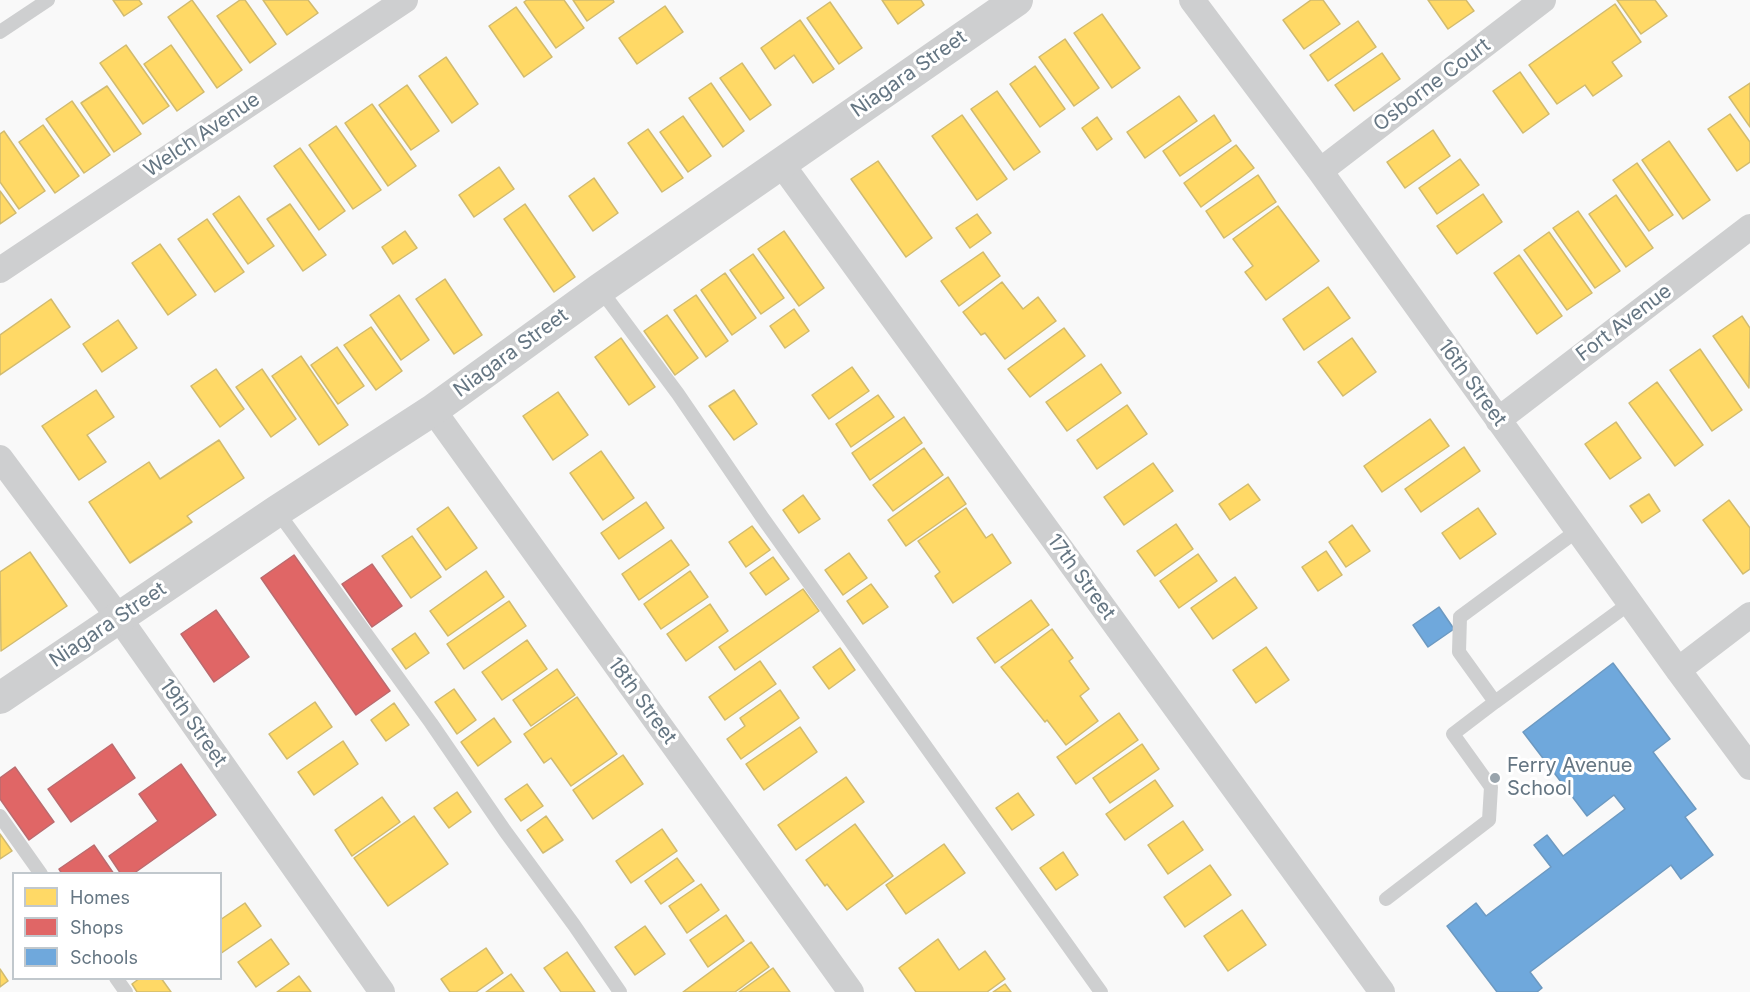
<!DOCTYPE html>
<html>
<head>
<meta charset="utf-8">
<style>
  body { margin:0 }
  #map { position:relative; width:1750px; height:992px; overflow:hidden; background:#f9f9f9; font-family:Inter,sans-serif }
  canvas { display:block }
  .legend { position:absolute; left:12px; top:872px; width:210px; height:108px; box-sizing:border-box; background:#fff; border:2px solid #c1c8cd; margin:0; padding:8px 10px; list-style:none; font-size:18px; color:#657683 }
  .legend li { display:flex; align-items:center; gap:12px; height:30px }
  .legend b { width:30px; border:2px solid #c1c8cd }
</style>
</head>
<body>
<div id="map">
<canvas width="1750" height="992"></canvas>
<ul class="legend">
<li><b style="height:16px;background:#ffd966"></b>Homes</li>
<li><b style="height:16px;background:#e06666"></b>Shops</li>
<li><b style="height:16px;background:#6fa8dc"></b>Schools</li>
</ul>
</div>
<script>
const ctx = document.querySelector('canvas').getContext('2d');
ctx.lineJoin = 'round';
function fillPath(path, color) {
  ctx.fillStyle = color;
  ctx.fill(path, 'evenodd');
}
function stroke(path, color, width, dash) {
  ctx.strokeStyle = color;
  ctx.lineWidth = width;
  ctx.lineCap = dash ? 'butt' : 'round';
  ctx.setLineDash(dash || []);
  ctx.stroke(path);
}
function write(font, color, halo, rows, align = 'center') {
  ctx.font = font + ' Inter,sans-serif';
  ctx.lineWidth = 6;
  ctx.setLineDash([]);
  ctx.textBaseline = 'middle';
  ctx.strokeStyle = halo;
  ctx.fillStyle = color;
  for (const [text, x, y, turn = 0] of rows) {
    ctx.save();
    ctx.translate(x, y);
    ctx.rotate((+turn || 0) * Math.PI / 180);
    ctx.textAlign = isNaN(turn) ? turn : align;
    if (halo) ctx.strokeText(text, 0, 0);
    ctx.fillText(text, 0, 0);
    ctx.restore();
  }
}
const homes = new Path2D(`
  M113,0h26l3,4 -18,12z
  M192,0l50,70 -25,18 -49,-71z
  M240,0h5l31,44 -26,19 -33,-47z
  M263,0h45l10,13 -31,22z
  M527,0h37l20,28 -28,20 -32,-46z
  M573,0h40l1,2 -27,19z
  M882,0h39l3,5 -26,19z
  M1311,0h12l17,24 -36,25 -21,-29z
  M1428,0h38l8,11 -26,18z
  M1617,0h38l12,16 -26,18z
  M830,2l32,46 -23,16 -32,-46z
  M1615,4l26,38 -29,20 10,14 -29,20 -8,-11 -28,19 -28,-39z
  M665,6l18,26 -46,32 -18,-26z
  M516,7l36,50 -28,20 -35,-51z
  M1102,14l38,54 -28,20 -38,-55z
  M800,20l34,49 -21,14 -19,-28 -19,14 -14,-21z
  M1358,21l18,26 -48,34 -18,-26z
  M1065,39l34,49 -25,18 -35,-49z
  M126,45l43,61 -26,18 -43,-61z
  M171,45l33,47 -27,19 -33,-47z
  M1382,53l18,26 -46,32 -19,-26z
  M446,57l32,47 -26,19 -33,-47z
  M742,63l29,42 -21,15 -30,-42z
  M1035,66l30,43 -25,18 -30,-43z
  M1520,72l29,42 -26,19 -30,-42z
  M711,83l33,48 -21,16 -34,-49z
  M1750,83v44l-21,-30z
  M407,85l32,46 -28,19 -32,-45z
  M107,86l34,48 -27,18 -33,-49z
  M997,91l43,61 -26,18 -43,-61z
  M1179,96l18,25 -52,37 -18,-26z
  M72,101l38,54 -26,18 -38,-54z
  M372,104l44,62 -28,20 -43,-63z
  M1730,114l20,28v20l-13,9 -29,-42z
  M962,115l45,64 -30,21 -45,-64z
  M1214,115l17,26 -51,35 -17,-25z
  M683,116l28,40 -23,16 -28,-40z
  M1097,117l15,22 -15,11 -15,-22z
  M43,125l36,51 -24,17 -36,-51z
  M336,126l45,64 -28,19 -44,-64z
  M648,129l35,49 -21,14 -34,-49z
  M1433,130l17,26 -45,32 -18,-26z
  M4,131l41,60 -26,18 -19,-27v-48z
  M1669,141l41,59 -27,19 -41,-59z
  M1236,145l18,23 -53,39 -17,-24z
  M300,148l45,63 -26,19 -45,-64z
  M1460,159l19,26 -42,29 -18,-26z
  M878,161l54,77 -26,19 -55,-78z
  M1637,163l36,52 -24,16 -36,-51z
  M499,167l15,22 -40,28 -15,-22z
  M1258,175l18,27 -52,36 -18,-27z
  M594,178l24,35 -25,18 -24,-35z
  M0,191l16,22 -16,11z
  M1483,194l19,28 -45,32 -20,-28z
  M1616,195l37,53 -27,19 -37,-53z
  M239,196l35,50 -26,18 -35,-50z
  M290,204l36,51 -23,16 -36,-52z
  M525,204l50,73 -21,15 -50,-73z
  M1278,206l41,55 -53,39 -21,-28 8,-6 -20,-27z
  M1578,211l42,60 -25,17 -42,-60z
  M977,214l14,19 -21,15 -14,-20z
  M207,219l37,53 -29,20 -37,-53z
  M405,231l12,17 -24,16 -11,-17z
  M784,231l40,57 -25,18 -41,-57z
  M1549,232l43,61 -25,17 -43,-60z
  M160,244l36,51 -28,20 -36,-52z
  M983,252l17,24 -41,30 -18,-25z
  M753,254l31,44 -23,16 -31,-44z
  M1519,255l43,61 -25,18 -43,-61z
  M725,273l31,45 -24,17 -31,-45z
  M445,279l37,56 -28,19 -38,-55z
  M1002,282l21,27 15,-12 18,24 -51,38 -20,-26 -4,2 -18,-23z
  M1328,287l22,31 -46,32 -21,-31z
  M399,295l30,45 -28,20 -31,-45z
  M696,295l32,46 -22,16 -32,-47z
  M51,299l19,28 -70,48v-40z
  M794,309l15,22 -24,17 -15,-22z
  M667,315l31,43 -23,17 -31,-44z
  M1742,316l8,12 -1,60 -36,-52z
  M118,320l19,28 -35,24 -19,-28z
  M371,327l31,44 -26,19 -32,-45z
  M1064,328l21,28 -55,41 -22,-28z
  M621,338l34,49 -26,18 -34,-48z
  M1352,338l24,34 -33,24 -25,-34z
  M337,347l27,39 -26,18 -27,-39z
  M1700,349l42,61 -30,21 -42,-61z
  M301,356l47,69 -29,20 -47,-69z
  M1101,364l20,29 -54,38 -21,-29z
  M852,367l17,24 -40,28 -17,-24z
  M216,369l28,40 -24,18 -29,-41z
  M262,369l34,50 -25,18 -35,-50z
  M1657,382l46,63 -28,21 -46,-63z
  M96,390l18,27 -27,18 19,27 -27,18 -37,-54z
  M734,390l23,34 -23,16 -25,-34z
  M558,392l30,43 -35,25 -30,-44z
  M878,395l16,22 -43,30 -15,-23z
  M1127,405l20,29 -50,35 -20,-29z
  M904,417l18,26 -52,37 -18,-27z
  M1430,419l19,27 -67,46 -18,-26z
  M1616,422l25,36 -31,21 -25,-35z
  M219,440l25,38 -57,38 5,6 -62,41 -41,-61 60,-40 11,17z
  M1464,447l16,24 -59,41 -16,-23z
  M924,448l19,27 -50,36 -20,-26z
  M601,451l33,47 -31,22 -33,-47z
  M1153,463l20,28 -49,34 -20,-28z
  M948,477l18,27 -60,42 -18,-26z
  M1248,484l12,16 -30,20 -11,-16z
  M1649,494l11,17 -18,12 -12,-17z
  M803,495l17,24 -21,14 -16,-23z
  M1729,500l21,28v41l-7,5 -40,-54z
  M646,502l18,26 -45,31 -18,-26z
  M448,507l29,41 -31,22 -29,-41z
  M966,508l20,30 6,-4 19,29 -58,40 -18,-27 5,-4 -22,-31z
  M1478,508l18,26 -36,25 -18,-26z
  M1176,524l17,25 -38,27 -18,-25z
  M1352,525l18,26 -24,16 -17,-25z
  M752,526l18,24 -24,17 -17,-25z
  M412,536l29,41 -30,21 -29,-42z
  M671,540l18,25 -50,35 -17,-26z
  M1326,551l16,24 -24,16 -16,-24z
  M30,552l37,54 -66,45 -1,-79z
  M849,553l18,25 -24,17 -18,-25z
  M1198,554l19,27 -38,27 -19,-27z
  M773,557l16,22 -23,16 -16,-22z
  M486,571l18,26 -56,39 -18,-25z
  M690,571l18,26 -47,32 -17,-25z
  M1235,577l22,31 -44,31 -22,-31z
  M871,584l17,23 -25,17 -16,-23z
  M803,589l16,22 -84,59 -16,-23z
  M1031,600l18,25 -54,38 -18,-25z
  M509,601l17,25 -62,43 -17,-25z
  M710,604l18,27 -42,30 -19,-27z
  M1052,629l21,29 -4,3 20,28 -9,7 18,25 -32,24 -19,-25 -2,2 -44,-55z
  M415,633l14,20 -23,16 -14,-20z
  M527,640l20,29 -45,31 -20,-28z
  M1266,647l23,33 -33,23 -23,-33z
  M840,648l15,22 -26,19 -16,-22z
  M760,661l16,23 -51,36 -16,-23z
  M557,669l18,26 -44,31 -18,-26z
  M454,689l22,31 -19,14 -22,-32z
  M780,690l19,28 -58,41 -14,-20 18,-13 -5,-8z
  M577,697l40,57 -46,32 -20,-28 -7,5 -20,-29z
  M315,702l17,25 -45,32 -18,-25z
  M394,703l15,22 -23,16 -15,-21z
  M1119,713l19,27 -62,44 -19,-27z
  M494,718l17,24 -33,24 -17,-24z
  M800,727l17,25 -53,38 -18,-26z
  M343,741l15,23 -44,31 -16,-23z
  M1142,744l17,25 -49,34 -17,-25z
  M623,755l20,29 -50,35 -20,-29z
  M846,777l18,25 -68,48 -18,-25z
  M1155,780l18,26 -48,34 -19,-26z
  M527,784l16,22 -22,15 -16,-22z
  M457,792l14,20 -22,16 -15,-20z
  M1018,793l16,22 -22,15 -16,-22z
  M382,797l18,25 -48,34 -17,-26z
  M414,816l34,48 -60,42 -34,-48z
  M546,816l17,24 -20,13 -16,-23z
  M1183,821l20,29 -35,24 -20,-29z
  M855,824l38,52 -46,34 -20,-26 -2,2 -19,-26z
  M662,829l15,22 -46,32 -15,-22z
  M0,834l12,17 -12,8z
  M944,844l21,29 -59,41 -20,-29z
  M1063,852l15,23 -22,15 -16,-22z
  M677,858l17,23 -33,23 -16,-23z
  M1210,865l21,30 -46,32 -21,-30z
  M701,884l18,26 -32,23 -18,-27z
  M245,903l16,23 -41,28v-34z
  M1242,910l24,35 -38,26 -24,-35z
  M726,915l18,26 -36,26 -18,-27z
  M645,926l20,28 -30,21 -20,-28z
  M271,939l18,25 -33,23 -18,-25z
  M938,939l21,31 26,-19 20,28 -18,13h-71l-17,-24z
  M751,942l18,25 -34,25h-52z
  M486,948l17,25 -27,19h-26l-9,-13z
  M567,952l28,40h-34l-17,-24z
  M773,968l17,24h-51z
  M0,969l8,12 -8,6z
  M511,974l13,18h-38z
  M299,976l12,16h-34z
  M140,978h21l10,14h-34l-5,-8z
  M1005,984l6,8h-18z`);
const shops = new Path2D(`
  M294,555l96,136 -34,24 -95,-137z
  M372,564l30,42 -30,21 -30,-43z
  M216,610l33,47 -35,25 -33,-48z
  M112,744l23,34 -64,44 -23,-33z
  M181,764l35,51 -83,59h-12l-12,-18 49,-35 -19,-27z
  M15,767l39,55 -25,18 -29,-41v-21z
  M94,845l20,29h-52l-3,-5z`);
const schools = new Path2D(`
  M1439,607l15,22 -26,18 -15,-22z
  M1613,663l57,76 -17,13 43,57 -11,8 28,38 -32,24 -10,-14 -141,107 12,16 -5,4h-40l-50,-66 29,-23 10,13 65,-49 -17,-22 13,-10 16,21 62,-47 -11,-14 -27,21 -64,-84z`);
const service = new Path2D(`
  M0,32l48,-32
  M600,289l78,105 84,123 339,475
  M277,511l154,212 74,108 69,94 46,67
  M1578,530l-118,87 -1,35 36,50 135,-99
  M0,816l41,58
  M1386,899l103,-79 2,-33 -38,-53 42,-32
  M116,978l10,14`);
const minor = new Path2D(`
  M1192,0l128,171 358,499 72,97
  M780,162l602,830
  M1320,171l223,-171
  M0,270l405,-270
  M433,410l418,582
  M1498,420l252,-193
  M0,458l119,160 263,374
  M1678,670l72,-55`);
const tertiary = new Path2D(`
  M0,698l277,-187 156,-101 167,-121 417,-289`);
const markers = [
  [1495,778,6,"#99a4ac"]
];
const streetNames = [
  ["Niagara Street",909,74,-35],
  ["Osborne Court",1432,85,-37],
  ["Welch Avenue",202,135,-34],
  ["Fort Avenue",1624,323,-37],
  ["Niagara Street",511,353,-36],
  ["16th Street",1472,383,54],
  ["17th Street",1081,577,54],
  ["Niagara Street",108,625,-34],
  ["18th Street",642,701,54],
  ["19th Street",193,723,55]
];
const poiNames = [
  ["Ferry Avenue",1507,766],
  ["School",1507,789]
];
fillPath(homes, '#ffd966');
stroke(homes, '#d1bb6f', 1.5);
fillPath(shops, '#e06666');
stroke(shops, '#bb6b6f', 1.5);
fillPath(schools, '#6fa8dc');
stroke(schools, '#6c99c1', 1.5);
stroke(service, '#cecfd0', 14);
stroke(minor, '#cecfd0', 26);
stroke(tertiary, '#cecfd0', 32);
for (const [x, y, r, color] of markers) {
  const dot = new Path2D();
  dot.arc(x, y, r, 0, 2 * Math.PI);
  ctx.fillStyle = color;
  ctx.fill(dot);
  stroke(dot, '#fff', 2);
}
write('20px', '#657683', '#fff', streetNames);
write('20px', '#657683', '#fff', poiNames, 'left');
</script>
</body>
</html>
